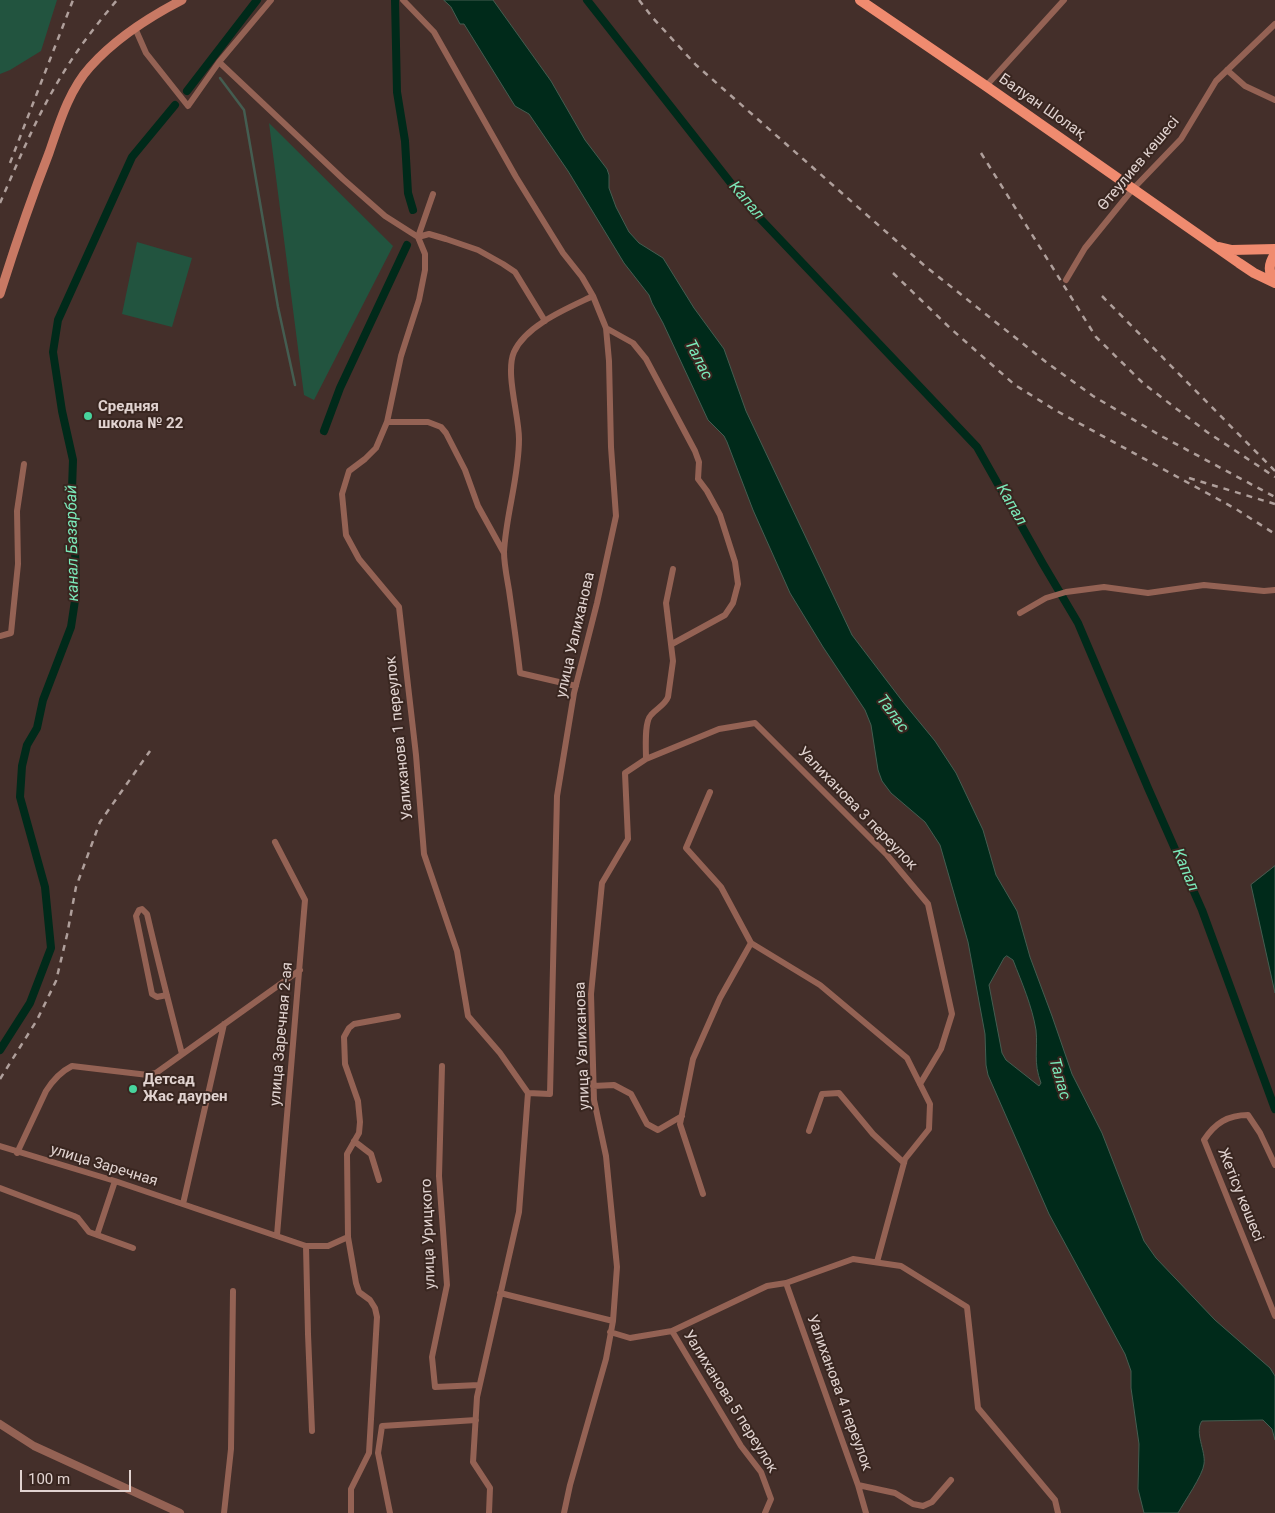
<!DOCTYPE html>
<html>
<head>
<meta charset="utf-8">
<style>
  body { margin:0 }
  #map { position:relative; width:1275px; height:1513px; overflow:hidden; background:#442f2a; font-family:Roboto,sans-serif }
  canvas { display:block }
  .scale { position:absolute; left:20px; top:1470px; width:111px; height:22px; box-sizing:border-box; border:2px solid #e1d3d0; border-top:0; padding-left:6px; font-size:15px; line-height:18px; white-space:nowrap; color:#e1d3d0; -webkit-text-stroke:4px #392620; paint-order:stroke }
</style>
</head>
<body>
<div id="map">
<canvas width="1275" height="1513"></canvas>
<div class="scale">100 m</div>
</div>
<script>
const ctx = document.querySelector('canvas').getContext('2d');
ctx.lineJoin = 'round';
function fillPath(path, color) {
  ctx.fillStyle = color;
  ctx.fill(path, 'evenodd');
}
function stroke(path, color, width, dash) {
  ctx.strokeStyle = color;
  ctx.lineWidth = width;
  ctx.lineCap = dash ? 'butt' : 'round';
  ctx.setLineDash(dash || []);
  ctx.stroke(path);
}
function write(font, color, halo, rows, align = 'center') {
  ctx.font = font + ' Roboto,sans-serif';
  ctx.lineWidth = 4;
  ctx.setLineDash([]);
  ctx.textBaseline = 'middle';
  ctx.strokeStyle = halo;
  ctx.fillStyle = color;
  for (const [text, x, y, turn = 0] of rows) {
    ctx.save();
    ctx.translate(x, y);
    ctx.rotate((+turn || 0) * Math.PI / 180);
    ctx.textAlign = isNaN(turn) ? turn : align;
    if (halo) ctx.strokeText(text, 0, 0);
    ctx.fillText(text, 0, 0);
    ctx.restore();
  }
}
const green = new Path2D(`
  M0,0h57l-16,51 -31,19 -10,4z
  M269,123l124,123 -79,154 -10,-5z
  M137,242l55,16 -20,69 -50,-13z`);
const water = new Path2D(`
  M444,0h49l58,81 34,59 22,29 2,6v13l7,19 13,25 10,11 24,15 31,50 30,41 22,62 106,224 51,67 32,39 21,32 27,57 13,45 21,36 13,46 22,59 20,58 30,59 42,108 12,17 59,62 55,48 5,8v64l-3,-11 -9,-9 -61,1c-8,11 4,30 2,43 -1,11 -20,38 -26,49h-34l-6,-24 1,-45 -8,-56v-17l-6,-17 -76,-140 -61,-139 -2,-10 -1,-31 -17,-92 -28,-97 -15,-23 -34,-29 -9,-12 -4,-11 -7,-45 -6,-15 -42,-63 -33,-54 -37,-83 -26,-68 -3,-6 -16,-16 -45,-97 -11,-20 -3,-8 -25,-32 -56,-92 -39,-57 -14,-8 -51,-82h-4l-9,-17zM1007,956l6,4c9,23 19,46 23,70 2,20 -3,32 5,53l-2,3 -33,-26 -4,-7 -13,-68 15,-27z
  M1275,866v127l-24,-108z`);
const stream = new Path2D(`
  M220,78l24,32 34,197 17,78`);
const canal = new Path2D(`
  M395,0l2,92 8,49 3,52 5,17
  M587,0l165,210 225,237 66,117 35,59 70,165 54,122 73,199
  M187,91l70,-91
  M324,431l16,-43 67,-143
  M0,1050l30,-47 21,-55 -6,-61 -25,-90 2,-31 5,-21 10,-17 6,-28 28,-73 5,-33 -1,-48 -4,-28 2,-58 -11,-49 -9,-59 5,-32 74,-163 43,-52`);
const minor = new Path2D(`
  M403,0l31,32 82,145 47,76 19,24 11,19 13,32 3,33 2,86 5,69 -19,87 -23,90 -17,103 -7,298 -22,-1
  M135,28l11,25 42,53 31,-44 124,117 42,37 33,21 11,-3 17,5 32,11 25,14 12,8 30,49
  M219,62l52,-62
  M1227,70l18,16 30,14
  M986,86l78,-86
  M433,194l-15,43 7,17v16l-6,30 -18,56 -14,66 -11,26 -11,11 -16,12 -7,23 4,41 13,24 40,48 17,148 8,99 33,97 11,65 32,37 28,40 -9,119 -42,185 -4,65 17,26 -1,25
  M1066,280l19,-32 47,-58 49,-51 35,-58 59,-57
  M606,328l27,15 13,16 49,92 4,11 -1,17 9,12 13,24 15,47 3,22 -5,19 -8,12 -53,29
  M387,422h41l13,5 5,6 19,37 13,36 26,47
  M1020,613l26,-15 20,-6 38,-5 44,6 56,-8 60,6 11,-1
  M0,636l11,-3 7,-69 -1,-53 7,-47
  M576,686l-56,-13c-3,-28 -7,-55 -11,-83 -2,-12 -5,-26 -5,-38 2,-38 15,-75 15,-113 0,-24 -14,-66 -5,-87 12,-27 54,-44 79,-56
  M646,759l73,-30 36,-6 132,132 41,49 24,110 -11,35 -21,35
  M710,792l-24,56 35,39 30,56 69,42 87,73 23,46 -1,25 -24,30 -28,103
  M275,842l30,58 -28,335
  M167,995l-10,2 -5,-3 -16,-78 3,-6 3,-1 5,5c11,47 23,94 35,140
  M442,1066l-3,110 8,109 -15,72 3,30 44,-2
  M593,1086l21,-1 17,9 16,30 11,6 24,-14
  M809,1131l13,-37 17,-1 34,41 31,29
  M354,1141l17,13 8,26
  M0,1146l115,35 191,65h22l20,-9
  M17,1153l29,-62c7,-11 14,-19 26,-25l76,9 8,-2 144,-103
  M1275,1165l-15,-32 -12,-18c-20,0 -33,8 -44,25l71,176
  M0,1188l74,28 4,2 11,14 44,16
  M703,1194l-23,-70 13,-65 27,-61 31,-55
  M183,1204l41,-180
  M97,1235l18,-54
  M306,1246l2,88 4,97
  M786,1283l72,202 8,28
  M500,1293l113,28
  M672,1331l69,115 20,26 10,27 -6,14
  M610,1332l20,6 42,-7 95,-45 19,-3 67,-24 48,7 66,41 11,101 77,92 3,13
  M858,1485l37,8 18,11 10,2 9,-4 19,-22
  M224,1513l7,-64 2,-158
  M351,1513v-24l18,-36 8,-136 -2,-9 -5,-8 -11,-8 -3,-9 -8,-46 -1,-83 12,-21 1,-11 -2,-21 -13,-37 -1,-27 5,-9 5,-4 44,-8
  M390,1513l-12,-60 4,-27 94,-6
  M564,1513l6,-28 36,-126 7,-38 4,-54 -11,-111 -12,-56 -3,-106 11,-111 26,-44 -3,-66 21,-14c0,-11 -2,-37 5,-44 6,-7 14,-10 17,-18l5,-36 -7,-58 7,-34`);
const tertiary = new Path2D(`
  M0,1424l34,22 146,67`);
const secondary = new Path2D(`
  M0,294c15,-48 31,-95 49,-141 10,-29 20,-63 41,-86 25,-28 59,-50 92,-67`);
const primary = new Path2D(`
  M860,0l126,86 253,177 15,10 21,10
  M1219,247l13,3 43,-1
  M1275,283c-7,-12 -7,-18 0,-29`);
const rail = new Path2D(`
  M639,0l13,17 44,48 229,201 121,96 47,34 70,41 112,60
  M981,153l115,184 48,47 63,48 68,45
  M10,163l63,-163
  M0,203c19,-43 37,-88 62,-128 16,-27 35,-51 55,-75
  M893,273l57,55 65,57 40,25 181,99 39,25
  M1102,296l173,175
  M1189,478l86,26
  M0,1079l37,-59 19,-39 11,-46 9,-48 24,-65 50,-71`);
const markers = [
  [88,416,5,"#48d49d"],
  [133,1089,5,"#48d49d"]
];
const streetNames = [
  ["Балуан Шолақ",1042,107,35],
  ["Өтеулиев көшесі",1139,164,-50],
  ["улица Уалиханова",576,635,-77],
  ["Уалиханова 1 переулок",400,738,-96],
  ["Уалиханова 3 переулок",857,809,46],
  ["улица Заречная 2-ая",282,1034,-85],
  ["улица Уалиханова",583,1046,-92],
  ["улица Заречная",104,1166,17],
  ["Жетісу көшесі",1240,1195,68],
  ["улица Урицкого",429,1234,-92],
  ["Уалиханова 4 переулок",839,1393,70],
  ["Уалиханова 5 переулок",730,1402,58]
];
const poiNames = [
  ["Средняя",98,407],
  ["школа № 22",98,424],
  ["Детсад",143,1080],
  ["Жас даурен",143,1097]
];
const waterNames = [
  ["Капал",746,201,50],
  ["Талас",698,360,63],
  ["Капал",1011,505,60],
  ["канал Базарбай",73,543,-91],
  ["Талас",892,714,54],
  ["Капал",1185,870,67],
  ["Талас",1059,1079,74]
];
fillPath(green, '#22543f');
fillPath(water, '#002a1a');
stroke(water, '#445d51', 1);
stroke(stream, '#445d51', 2.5);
stroke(canal, '#002a1a', 8);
stroke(minor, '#946254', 6);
stroke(tertiary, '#946254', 8);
stroke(secondary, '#c87964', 9);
stroke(primary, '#f08b6f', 10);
stroke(rail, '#af9f9b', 2.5, [6, 6]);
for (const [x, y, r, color] of markers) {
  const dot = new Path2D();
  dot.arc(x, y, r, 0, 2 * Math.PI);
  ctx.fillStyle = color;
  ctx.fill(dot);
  stroke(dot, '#392620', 2);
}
write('15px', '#e1d3d0', '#392620', streetNames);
write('bold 15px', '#e1d3d0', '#392620', poiNames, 'left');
write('italic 16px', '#7be9b9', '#392620', waterNames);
</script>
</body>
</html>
